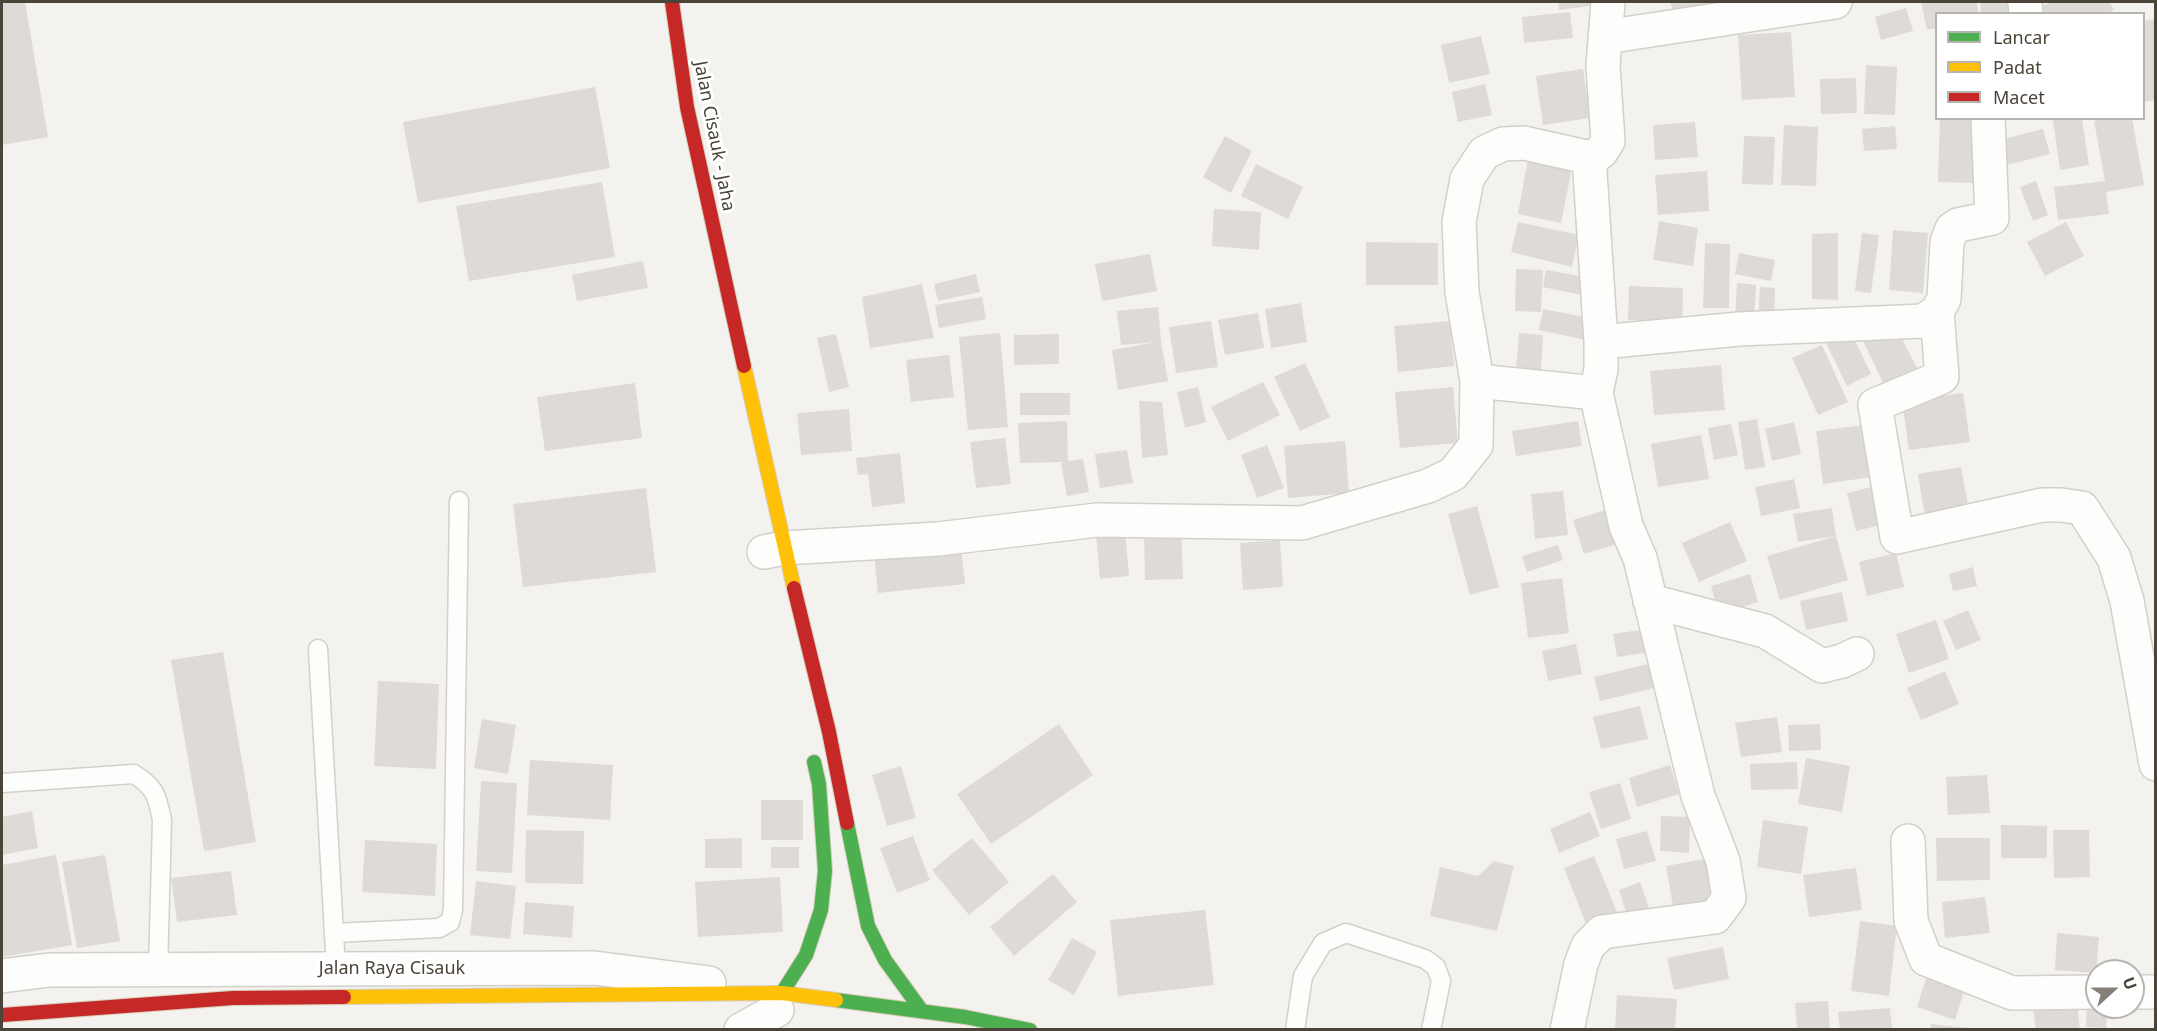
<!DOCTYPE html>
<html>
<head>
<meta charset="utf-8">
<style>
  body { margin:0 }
  #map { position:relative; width:2157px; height:1031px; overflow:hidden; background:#f4f2ee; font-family:"Noto Sans",sans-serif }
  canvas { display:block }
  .frame { position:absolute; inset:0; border:3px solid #4b4439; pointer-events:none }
  .legend { position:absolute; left:1935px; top:12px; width:210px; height:108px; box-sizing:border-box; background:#fff; border:2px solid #b7b4b0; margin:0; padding:8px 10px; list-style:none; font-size:18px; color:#4b4439 }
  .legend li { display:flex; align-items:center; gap:12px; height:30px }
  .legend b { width:30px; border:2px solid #b7b4b0 }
  .north { position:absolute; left:2085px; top:959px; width:60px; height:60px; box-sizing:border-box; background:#fff; border:2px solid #b7b4b0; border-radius:50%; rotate:69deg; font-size:16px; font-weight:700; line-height:24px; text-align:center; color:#4b4439 }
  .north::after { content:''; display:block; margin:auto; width:21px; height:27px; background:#868178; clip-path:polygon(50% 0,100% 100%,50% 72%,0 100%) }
</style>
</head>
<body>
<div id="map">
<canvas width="2157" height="1031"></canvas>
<div class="frame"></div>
<ul class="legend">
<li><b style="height:8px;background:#4caf50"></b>Lancar</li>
<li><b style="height:8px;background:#ffc107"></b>Padat</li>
<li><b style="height:8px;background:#c62828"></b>Macet</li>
</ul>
<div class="north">U</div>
</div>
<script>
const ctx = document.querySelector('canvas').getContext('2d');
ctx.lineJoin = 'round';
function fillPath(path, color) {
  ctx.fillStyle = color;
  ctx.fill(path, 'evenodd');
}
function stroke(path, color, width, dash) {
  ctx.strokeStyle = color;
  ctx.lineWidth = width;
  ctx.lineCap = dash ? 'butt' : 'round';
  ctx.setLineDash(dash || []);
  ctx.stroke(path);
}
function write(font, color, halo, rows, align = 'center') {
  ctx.font = font + ' "Noto Sans",sans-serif';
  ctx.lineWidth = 6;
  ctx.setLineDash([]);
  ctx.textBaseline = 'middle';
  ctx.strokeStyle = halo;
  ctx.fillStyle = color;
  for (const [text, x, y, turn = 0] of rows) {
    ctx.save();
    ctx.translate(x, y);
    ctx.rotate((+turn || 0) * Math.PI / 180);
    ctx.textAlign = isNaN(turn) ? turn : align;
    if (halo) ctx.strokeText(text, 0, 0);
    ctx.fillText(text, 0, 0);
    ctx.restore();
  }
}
const building = new Path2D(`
  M2,2h23l23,135 -46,8z
  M1558,2h41v3l-40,5z
  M1670,2h47l2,7 -42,13z
  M1921,2h56l2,12h-43v14l-9,2z
  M1980,2h31l1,12h-31z
  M2053,2h57l4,8 -8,4h-66l-2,-7z
  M1906,8l7,23 -32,9 -6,-23z
  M1570,12l3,26 -49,5 -2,-26z
  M2156,19v81l-12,2v-81z
  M1791,32l4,65 -53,3 -4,-65z
  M1481,36l9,38 -41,9 -8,-38z
  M1866,65l31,2 -2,48 -31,-1z
  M1583,69l7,49 -47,7 -7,-49z
  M1856,78l1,35 -36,1 -1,-35z
  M1485,84l7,31 -34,7 -6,-30z
  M595,87l15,81 -192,35 -15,-81z
  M1940,118h43l-2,65 -43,-1z
  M2060,118h22l7,47 -29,5 -7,-50z
  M2109,118h23l12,67 -38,7 3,22 -51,6 -4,-33 51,-6 -11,-60z
  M1695,122l3,35 -43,3 -2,-35z
  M1784,125l34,2 -2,59 -35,-1z
  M1895,126l2,23 -33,2 -2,-22z
  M2043,129l7,25 -43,11 -7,-25z
  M1225,136l27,15 -21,42 -28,-16z
  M1744,136l31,1 -2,48 -31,-1z
  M1528,159l44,9 -11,55 -43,-9z
  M1256,164l47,23 -15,32 -47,-23z
  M1707,171l2,40 -51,4 -3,-40z
  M2036,181l12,34 -15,6 -13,-34z
  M602,182l13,75 -146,24 -13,-75z
  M1214,209l47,3 -2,38 -47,-4z
  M1659,221l39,7 -5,38 -40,-6z
  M1518,222l61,13 -7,32 -61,-15z
  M2066,222l18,34 -39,20 -18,-34z
  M1893,230l35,3 -5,60 -34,-3z
  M1838,233v67l-26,-1v-65z
  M1862,233l17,2 -8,58 -16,-2z
  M1366,242l72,1v42h-72z
  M1705,243l25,1 -1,64h-26z
  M1739,253l36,7 -4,21 -36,-7z
  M1150,254l7,37 -55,10 -7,-37z
  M643,261l5,27 -71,13 -5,-26z
  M1516,269l27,1 -2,42 -26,-1z
  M1546,270l39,7 -3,18 -39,-8z
  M976,274l4,18 -42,9 -4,-17z
  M1737,283l19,2 -2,37 -19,-1z
  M922,284l12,54 -64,10 -8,-51z
  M1629,286l54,2 -1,33 -54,-1z
  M1760,287l15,1 -1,34 -16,-1z
  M982,297l4,22 -47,9 -4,-23z
  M1301,303l6,39 -36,6 -6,-39z
  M1158,307l3,34 7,40 -50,9 -6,-40 45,-8 -36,3 -4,-34z
  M1543,309l47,9 -4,22 -47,-10z
  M1258,313l6,35 -39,7 -7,-35z
  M1211,321l7,46 -42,6 -7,-46z
  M1450,321l4,45 -56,6 -4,-46z
  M1895,325l27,53 -33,17 -26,-54z
  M1851,332l20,42 -24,12 -21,-43z
  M1000,333l8,94 -40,3 -9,-93z
  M1519,333l24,2 -3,48 -25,-2z
  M836,334l13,53 -20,5 -12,-54z
  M1059,334v30l-45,1v-30z
  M1822,345l26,57 -30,13 -26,-57z
  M949,355l5,42 -43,5 -5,-42z
  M1305,363l25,54 -30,14 -26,-54z
  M1721,365l4,45 -71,5 -4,-44z
  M1263,382l17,33 -52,26 -17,-34z
  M635,383l7,55 -97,13 -8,-54z
  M1198,387l8,35 -21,6 -8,-36z
  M1453,387l5,56 -58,5 -5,-56z
  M1020,393h50v22h-50z
  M1963,393l7,49 -61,8 -7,-49z
  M1139,401l23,1 6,53 -26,3z
  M849,409l3,42 -51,4 -4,-42z
  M1757,419l8,48 -20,3 -7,-48z
  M1067,421l1,40 15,-2 6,33 -22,4 -6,-33 6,-1 -47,1 -2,-40z
  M1578,421l4,25 -66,10 -4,-25z
  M1794,422l7,32 -29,7 -7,-32z
  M1731,424l7,31 -24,5 -6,-32z
  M1872,424l7,52 -56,8 -7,-53z
  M1701,435l8,44 -51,8 -7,-43z
  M1005,438l6,46 -35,4 -6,-46z
  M1345,441l4,52 -61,5 -4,-52z
  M1267,445l17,43 -27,10 -16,-43z
  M1127,450l6,33 -33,5 -5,-34z
  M900,453l5,50 -33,4 -4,-33 -10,1 -2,-17z
  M1961,467l8,43 -44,7 -7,-43z
  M1794,479l6,29 -39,8 -6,-29z
  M1876,486l8,38 -28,7 -9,-38z
  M646,488l10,84 -133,15 -10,-83z
  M1563,491l5,44 -33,4 -4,-45z
  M1477,506l22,81 -29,8 -22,-81z
  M1832,508l4,28 12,44 -68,20 -13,-44 69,-20 -38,6 -5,-28z
  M1606,510l11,34 -33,10 -11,-34z
  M1730,522l17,39 -48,21 -17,-39z
  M1181,529l2,50 -38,1 -1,-50z
  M1125,530l4,46 -29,3 -4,-46z
  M1280,540l3,47 -40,3 -3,-47z
  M1558,545l5,15 -36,12 -5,-16z
  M961,546l4,38 -87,9 -4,-38z
  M1896,553l8,34 -37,9 -8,-34z
  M1973,567l4,19 -24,5 -4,-17z
  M1750,574l8,28 -39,12 -8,-28z
  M1562,578l7,55 -41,5 -7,-55z
  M1842,592l6,29 -42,9 -6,-29z
  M1968,610l13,30 -25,10 -13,-29z
  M1936,620l13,39 -40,14 -13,-39z
  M1647,629l4,23 -34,5 -4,-23z
  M1576,644l6,30 -34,7 -6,-30z
  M223,652l33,190 -52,9 -33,-191z
  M1648,664l6,24 -54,13 -6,-24z
  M1945,671l14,33 -38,16 -14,-32z
  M378,681l61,3 -3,85 -62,-3z
  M1640,706l8,33 -47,10 -8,-32z
  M1777,717l5,35 -41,5 -6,-34z
  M482,719l34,6 -8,49 -34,-6z
  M1059,724l34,51 -102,69 -34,-50z
  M1820,724l1,26 -32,1 -1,-26z
  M1806,758l44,8 -8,46 -44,-8z
  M530,760l83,5 -3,55 -83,-5z
  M1797,762l1,27 -47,1 -1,-26z
  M1670,765l9,29 -42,13 -8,-29z
  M901,766l15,52 -29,8 -15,-51z
  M1987,775l3,38 -42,2 -2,-38z
  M481,781l36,2 -5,90 -36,-2z
  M1620,783l11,36 -30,10 -12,-37z
  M761,800h42v40h-42z
  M32,811l6,37 -36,7v-38z
  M1590,812l10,24 -41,17 -9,-24z
  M1661,816l29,1 -1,36 -29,-2z
  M1763,820l45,7 -7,47 -44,-7z
  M2001,825l46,1v32h-46z
  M526,830l58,1 -1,53 -58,-1z
  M2053,830h36l1,47 -36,1z
  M1647,831l9,30 -32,8 -8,-30z
  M913,836l17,44 -33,13 -17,-45z
  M742,838v30h-37v-29z
  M972,838l37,44 -40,33 -37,-45z
  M1936,838h54v42l-53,1z
  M365,840l72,4 -2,52 -73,-4z
  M771,847h28v21h-28z
  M56,855l16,90 -70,12v-92z
  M105,855l15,86 -43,7 -15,-86z
  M1594,856l23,56 -31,12 -22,-56z
  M1709,858l7,41 -43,7 -7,-40z
  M1494,861l20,5 -17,65 -67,-15 10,-49 38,9z
  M1856,868l6,42 -53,7 -6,-42z
  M231,871l6,44 -60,7 -6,-44z
  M1053,874l24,28 -63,54 -24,-29z
  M780,877l3,55 -85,5 -3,-55z
  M476,881l40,5 -6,53 -40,-4z
  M1640,882l10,29 -22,7 -9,-28z
  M1985,897l5,36 -45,5 -3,-36z
  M525,902l49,4 -2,32 -49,-4z
  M1205,910l9,75 -96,11 -8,-76z
  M1860,921l37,5 -8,70 -38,-5z
  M2057,933l42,4 -3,36 -41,-3z
  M1072,938l25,14 -23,43 -26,-15z
  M1723,947l6,32 -55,11 -7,-32z
  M1927,975l38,13 -10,32 -38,-13z
  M1617,995l60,4 -2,31h-60z
  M2076,996l4,34h-44l-4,-28z
  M2087,999l10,8h10l-1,21 -20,-1z
  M1828,1001l2,29h-33l-2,-27z
  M1890,1008l2,22h-52l-2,-18z
  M1931,1024l39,4 -1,2h-39z`);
const lane = new Path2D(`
  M318,649l18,320
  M2,783l132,-9c22,14 23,22 28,46l-4,151
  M334,933l105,-5 11,-6 3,-12 6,-409
  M1295,1030l8,-54 20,-33 23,-10 79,26 11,8 5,14 -10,49`);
const street = new Path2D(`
  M2025,2l1,12
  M1605,37l230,-35
  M1937,312l5,65 -67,28 22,132 145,-32h19l21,3 32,50 13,43 29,163
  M1601,342l138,-13 184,-8 14,-9 7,-13 3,-57 5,-13 6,-4 34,-7 -4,-100
  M1477,381l119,12
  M764,552l20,-4 154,-9 159,-19 205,3 126,-37 25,-12 23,-29 1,-64 -15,-89 -3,-70 8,-43 17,-26 19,-9 21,-1 67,15 10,-6 7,-11 -5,-75 5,-64
  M1650,601l115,30 57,35 20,-5 15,-7
  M1908,841l3,80 15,38 86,34 85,-1
  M2,976l47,-6 546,-2 114,15
  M2133,992h23
  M741,1030l36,-20
  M1567,1030l14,-66 7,-18 14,-14 113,-15 14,-19 -6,-37 -25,-65 -58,-238 -14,-32 -30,-133 5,-24v-27l-11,-170 1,-14`);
const fast = new Path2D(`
  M847,823l21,103 17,34 37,51
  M782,993l24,-38 15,-45 4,-39 -6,-87 -5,-22
  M836,1000l129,17 65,13`);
const slow = new Path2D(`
  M744,366l50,222
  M344,997l438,-4 54,7`);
const jam = new Path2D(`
  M672,2l15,105 57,259
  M794,588l35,144 18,91
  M2,1015l231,-17 111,-1`);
const streetNames = [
  ["Jalan Cisauk - Jaha",714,136,79],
  ["Jalan Raya Cisauk",392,969]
];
fillPath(building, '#dedbd6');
stroke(lane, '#d2d0cb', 21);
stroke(street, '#d2d0cb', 36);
stroke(fast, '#d6cebb', 16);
stroke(slow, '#d6cebb', 16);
stroke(jam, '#d6cebb', 16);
stroke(lane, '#fdfdfc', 18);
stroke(street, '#fdfdfc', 33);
stroke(fast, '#4caf50', 14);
stroke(slow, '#ffc107', 14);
stroke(jam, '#c62828', 14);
write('18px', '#4b4439', '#fff', streetNames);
</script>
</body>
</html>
